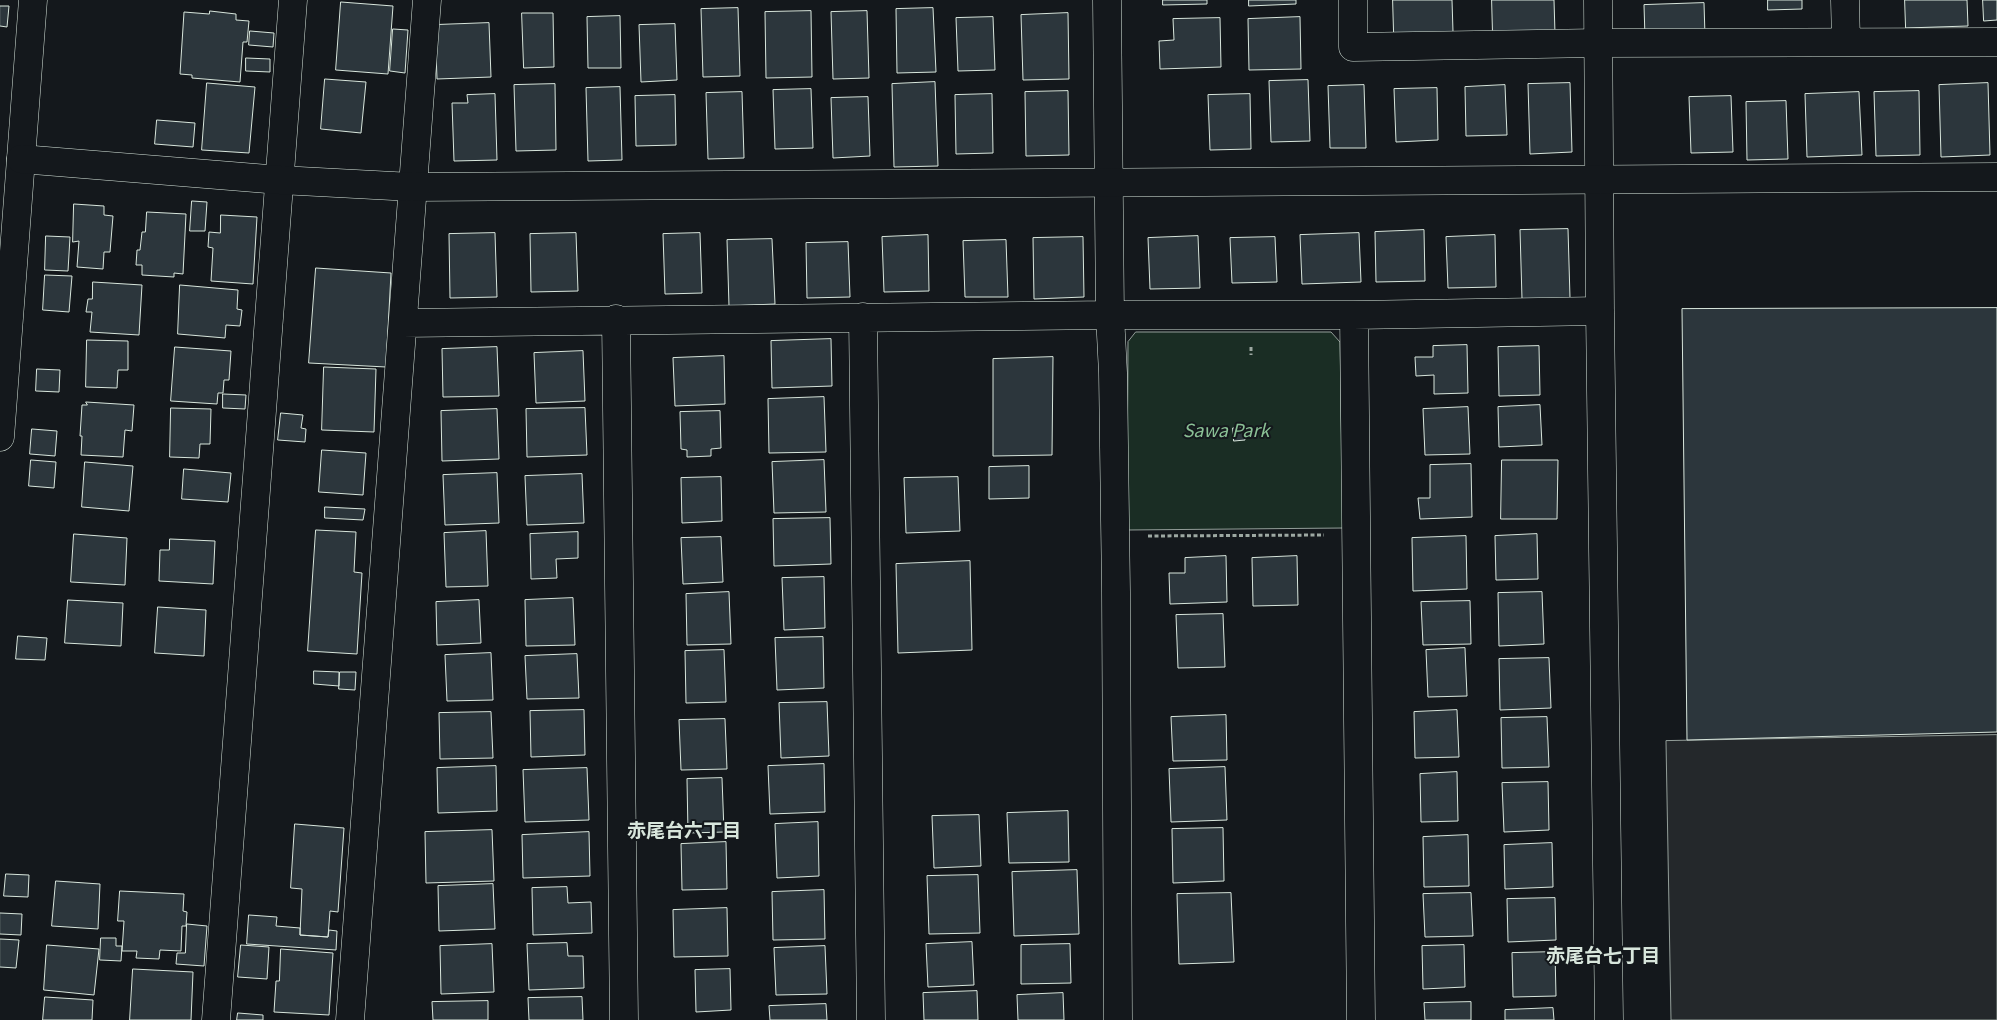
<!DOCTYPE html>
<html>
<head>
<meta charset="utf-8">
<style>
  body { margin:0 }
  canvas { display:block; background:#14181c }
</style>
</head>
<body>
<canvas width="1997" height="1020"></canvas>
<script>
const ctx = document.querySelector('canvas').getContext('2d');
ctx.lineJoin = 'round';
function fillPath(path, color) {
  ctx.fillStyle = color;
  ctx.fill(path, 'evenodd');
}
function stroke(path, color, width, dash) {
  ctx.strokeStyle = color;
  ctx.lineWidth = width;
  ctx.lineCap = dash ? 'butt' : 'round';
  ctx.setLineDash(dash || []);
  ctx.stroke(path);
}
function write(font, color, halo, rows, align = 'center') {
  ctx.font = font + ' Georgia,"Noto Sans JP",serif';
  ctx.lineWidth = 4;
  ctx.setLineDash([]);
  ctx.textBaseline = 'middle';
  ctx.strokeStyle = halo;
  ctx.fillStyle = color;
  for (const [text, x, y, turn = 0] of rows) {
    ctx.save();
    ctx.translate(x, y);
    ctx.rotate((+turn || 0) * Math.PI / 180);
    ctx.textAlign = isNaN(turn) ? turn : align;
    if (halo) ctx.strokeText(text, 0, 0);
    ctx.fillText(text, 0, 0);
    ctx.restore();
  }
}
const green = new Path2D(`
  M1136,332h195l9,10 3,186 -216,2 1,-188z`);
const parking = new Path2D(`
  M1997,735v285h-326l-5,-279z`);
const building = new Path2D(`
  M1163,0h44v4l-44,1z
  M1249,0h47v4l-47,2z
  M1393,0h59l1,32 -59,2z
  M1492,0h62l1,34 -62,2z
  M1768,0h34v9l-34,1z
  M1905,0h62l1,26 -62,2z
  M1983,0h14v20l-13,1z
  M341,2l52,4 -5,68 -52,-4z
  M1704,3l1,33 -60,2 -1,-33z
  M0,6h9l-2,21 -7,-1z
  M738,8l2,68 -37,1 -2,-68z
  M933,8l3,64 -39,1 -1,-64z
  M210,11l26,3v6l13,1 -2,21h-4l-3,40 -48,-4v-3l-12,-1 4,-62 25,2z
  M811,11l1,66 -46,1 -1,-66z
  M867,11l2,67 -36,1 -2,-67z
  M522,13h31l1,54 -30,1z
  M1068,13l1,66 -46,1 -2,-65z
  M620,16l1,52h-33l-1,-51z
  M993,17l2,53 -37,1 -2,-53z
  M1300,17l1,52 -52,1 -1,-51z
  M1220,18l1,49 -61,2 -1,-28 15,-1 -1,-21z
  M489,23l2,54 -54,2 -2,-54z
  M675,24l2,56 -36,2 -2,-57z
  M393,29l15,1 -3,43 -15,-2z
  M250,31l24,2 -1,14 -24,-2z
  M246,58l24,1v13l-24,-1z
  M325,79l41,3 -5,51 -40,-4z
  M1308,80l2,61 -39,1 -2,-61z
  M935,82l3,84 -44,1 -2,-83z
  M207,83l48,4 -6,66 -47,-3z
  M1570,83l2,69 -42,2 -2,-70z
  M1988,83l2,72 -49,2 -2,-72z
  M555,84l1,66 -40,1 -2,-66z
  M1364,85l2,63h-36l-2,-62z
  M1505,85l2,50 -41,1 -1,-49z
  M620,87l2,73 -34,1 -2,-73z
  M1437,88l1,52 -42,2 -2,-53z
  M811,89l2,59 -38,1 -2,-59z
  M1068,91l1,64 -43,1 -1,-64z
  M1919,91l1,64 -44,1 -2,-64z
  M742,92l2,66 -36,1 -2,-66z
  M1859,92l3,63 -55,2 -2,-63z
  M495,94l2,66 -43,1 -2,-58h16l-1,-8z
  M992,94l1,59 -37,1 -1,-59z
  M1250,94l1,55 -41,1 -2,-55z
  M675,95l1,50 -40,1 -1,-50z
  M1731,96l2,56 -42,1 -2,-56z
  M868,97l2,59 -37,2 -2,-60z
  M1786,101l2,58 -41,1 -1,-58z
  M157,120l38,3 -2,24 -38,-3z
  M192,201l15,1 -2,29h-15z
  M74,204l30,2v9l9,1 -3,36h-6l-1,17 -26,-2 2,-26 -6,1z
  M147,212l39,2 -3,60 -9,-1v4l-32,-2v-10h-6l1,-15h3l2,-18h3z
  M221,215l36,2 -4,67 -42,-3 2,-33 -5,-1 1,-15 11,1z
  M1568,229l2,69 -48,1 -2,-69z
  M1424,230l1,51 -49,1 -1,-50z
  M495,233l2,64 -47,1 -1,-64z
  M576,233l2,58 -47,1 -1,-58z
  M700,233l2,60 -37,1 -2,-60z
  M1359,233l2,49 -59,2 -2,-49z
  M928,235l1,56 -45,1 -2,-55z
  M1495,235l1,52 -48,1 -2,-51z
  M46,236l24,1 -2,34 -23,-1z
  M1198,236l2,52 -50,1 -2,-51z
  M1083,237l1,60 -50,2 -1,-61z
  M1275,237l2,45 -45,1 -2,-45z
  M772,239l3,65 -46,2 -2,-66z
  M1006,240l2,57h-43l-2,-56z
  M848,242l2,55 -43,1 -1,-55z
  M316,268l75,5 -5,94 -77,-4z
  M45,275l27,1 -3,36 -26,-2z
  M93,282l49,3 -3,50 -49,-3 2,-20h-6l2,-13h4z
  M180,285l58,5 -1,19 5,1 -2,16 -14,-1 -1,13 -47,-4z
  M1997,308v424l-310,8 -5,-431z
  M831,339l1,47 -60,2 -1,-47z
  M87,340l41,1v29h-10l-1,18 -31,-1z
  M1467,345l1,48 -34,1v-19l-18,1 -1,-19h18v-11z
  M1539,346l1,49 -41,1 -1,-49z
  M175,347l56,4 -2,29h-5l-1,13h-5l-1,11 -46,-3z
  M497,347l2,49 -56,1 -1,-48z
  M583,351l2,50 -49,2 -2,-50z
  M724,356l1,48 -50,2 -2,-48z
  M1053,357l-1,98 -59,1v-97z
  M324,367l52,2 -2,63 -52,-2z
  M37,369l23,1 -1,22 -23,-1z
  M223,394l23,1 -1,14 -22,-1z
  M824,397l2,55 -57,1 -1,-54z
  M86,402l48,3 -2,26 -7,-1 -2,27 -42,-2 1,-19h-2l2,-31h5z
  M1540,405l2,40 -43,2 -1,-40z
  M1468,407l2,47 -45,1 -2,-46z
  M171,408l40,1 -1,35h-10l-1,14 -29,-1z
  M585,408l2,47 -60,2 -1,-48z
  M497,409l2,50 -57,2 -1,-50z
  M720,411l1,37 -10,1v7l-24,1v-7l-6,-1 -1,-37z
  M281,413l22,2 -2,13 5,1 -1,13 -27,-2z
  M1233,428h11l1,12 -11,1z
  M32,429l25,2 -2,25 -25,-2z
  M322,450l44,3 -3,42 -44,-3z
  M31,460l25,2 -2,26 -25,-2z
  M824,460l2,52 -52,1 -2,-51z
  M1502,460h56l-1,59h-56z
  M85,462l48,4 -4,45 -47,-4z
  M1471,464l1,53 -52,2 -2,-21h12v-33z
  M1029,466v32l-40,1v-32z
  M184,469l47,4 -3,29 -46,-3z
  M497,473l2,50 -54,2 -2,-50z
  M582,474l2,49 -57,2 -2,-49z
  M721,477l1,44 -40,2 -1,-45z
  M958,477l2,54 -54,2 -2,-55z
  M325,507l40,2 -2,11 -38,-2z
  M830,518l1,46 -57,2 -1,-47z
  M316,530l40,2 -2,40 8,1 -5,81 -49,-3z
  M486,531l2,55 -42,1 -2,-54z
  M578,532v26l-22,1 1,19 -26,1 -1,-45z
  M74,534l53,4 -2,47 -54,-3z
  M1537,534l1,45 -42,1 -1,-44z
  M1466,536l1,53 -54,2 -1,-53z
  M721,537l2,45 -40,2 -2,-46z
  M170,539l45,2 -2,43 -54,-3 1,-31h9z
  M1226,556l1,46 -57,2 -1,-31h16v-15z
  M1297,556l1,49 -45,1 -1,-48z
  M970,561l2,89 -74,3 -2,-89z
  M824,577l1,51 -41,2 -2,-52z
  M729,592l2,52 -44,1 -1,-51z
  M1542,592l2,52 -45,2 -1,-53z
  M573,598l2,47 -49,1 -1,-46z
  M68,600l55,3 -2,43 -56,-3z
  M479,600l2,43 -44,2 -1,-43z
  M1470,601l1,43 -48,1 -2,-43z
  M158,607l48,3 -2,46 -49,-3z
  M1223,614l2,53 -47,1 -2,-53z
  M18,636l29,2 -2,22 -29,-1z
  M823,637l1,51 -47,2 -2,-52z
  M1465,648l2,48 -39,1 -2,-47z
  M724,650l2,52 -40,1 -1,-52z
  M491,653l2,47 -46,1 -2,-46z
  M577,654l2,44 -52,1 -2,-43z
  M1549,658l2,50 -51,2 -1,-51z
  M314,671l25,1v14l-25,-2z
  M340,672h16l-1,18 -16,-1z
  M827,702l2,54 -48,2 -2,-55z
  M584,710l1,45 -54,2 -1,-46z
  M1457,710l2,47 -44,1 -1,-46z
  M491,712l2,46 -53,1 -1,-46z
  M1226,715l1,45 -54,1 -2,-44z
  M1547,717l2,50 -47,1 -1,-50z
  M725,719l2,50 -46,1 -2,-50z
  M824,764l1,48 -55,2 -2,-48z
  M496,766l1,45 -59,2 -1,-45z
  M1225,767l2,53 -56,2 -2,-53z
  M587,768l2,52 -64,2 -2,-52z
  M1457,772l1,49 -37,1 -1,-48z
  M722,778l2,54 -36,1 -1,-54z
  M1548,782l1,48 -45,2 -2,-49z
  M1068,811l1,51 -60,1 -2,-50z
  M979,815l2,51 -47,2 -2,-52z
  M818,822l1,54 -42,2 -2,-54z
  M295,824l49,4 -6,84 -8,-1 -2,26 -28,-2 2,-46 -11,-1z
  M1223,828l1,53 -51,2 -1,-54z
  M492,830l2,51 -68,2 -1,-51z
  M589,832l1,44 -67,2 -1,-43z
  M1468,835l1,51 -45,1 -1,-50z
  M726,842l1,47 -45,1 -1,-46z
  M1552,843l1,44 -48,2 -1,-44z
  M1077,870l2,64 -65,2 -2,-64z
  M6,874l23,1 -1,22 -24,-1z
  M978,875l2,58 -51,1 -2,-58z
  M56,881l44,3 -2,45 -46,-3z
  M493,884l2,45 -56,2 -1,-45z
  M567,887l1,16 23,-1 1,31 -59,2 -1,-47z
  M824,890l1,49 -52,1 -1,-48z
  M120,891l64,3 -1,17 4,1 -1,14h-4l-1,25 -21,-1 -1,9 -23,-1 1,-7h-15l2,-30h-6z
  M1231,893l3,69 -55,2 -2,-70z
  M1471,893l2,43 -48,1 -2,-43z
  M1555,898l1,42 -48,2 -1,-43z
  M727,908l1,48 -54,1 -1,-47z
  M0,913l22,1 -1,21 -21,-1z
  M249,915l28,2 -1,9 24,2v7l28,2 1,-7 8,1 -1,19 -89,-6z
  M187,924l20,2 -3,40 -28,-2 1,-11h8z
  M101,938h15v8h6l-1,15 -21,-1z
  M0,939l19,1 -3,28 -16,-1z
  M972,942l2,43 -46,2 -2,-43z
  M567,943l1,13h15l1,32 -55,2 -2,-46z
  M492,944l2,48 -53,2 -1,-48z
  M1070,944l1,39 -50,1v-39z
  M47,945l52,4 -5,46 -50,-5z
  M241,945l28,2 -2,32 -29,-2z
  M1464,945l1,42 -42,2 -1,-43z
  M825,946l2,48 -51,1 -2,-47z
  M281,949l52,4 -4,62 -55,-3 2,-31h3z
  M1555,952l1,44 -43,1 -1,-44z
  M133,969l60,3 -2,48h-61z
  M730,969l1,41 -35,2 -1,-42z
  M977,991l1,29h-54l-1,-27z
  M1063,993l1,27h-46l-1,-25z
  M45,997l48,3 -1,20h-49z
  M582,997l1,23h-54l-1,-22z
  M488,1001v19h-55l-1,-18z
  M1471,1002v18h-46l-1,-17z
  M826,1004l1,16h-57l-1,-14z
  M1553,1008l1,12h-49v-10z
  M238,1013l25,2v5h-26z`);
const path = new Path2D(`
  M1251,347v8
  M1148,536l176,-1`);
const street = new Path2D(`
  M1107,0l3,315 3,58 3,219 2,428
  M1353,0v47l245,-4 399,-1
  M1598,0l2,311 9,709
  M1845,0l1,42
  M1354,315l7,705
  M863,317l8,703
  M616,319l8,701
  M403,323l707,-8h244l246,-4
  M0,437l33,-437
  M216,1020l77,-1020
  M350,1020l77,-1020`);
const secondary = new Path2D(`
  M21,159l259,21 132,7 1585,-10`);
const parkNames = [
  ["Sawa Park",1226,430]
];
const neighbourhoodNames = [
  ["赤尾台六丁目",684,830],
  ["赤尾台七丁目",1603,955]
];
fillPath(green, '#1a2d24');
stroke(green, '#939e99', 1);
fillPath(parking, '#24282b');
stroke(parking, '#939e99', 1);
fillPath(building, '#2c363c');
stroke(building, '#d8e6dc', 1);
stroke(street, '#d8e6dc', 29);
stroke(secondary, '#d8e6dc', 29);
stroke(path, '#9da8a2', 3, [4, 2.5]);
stroke(street, '#14181c', 28);
stroke(secondary, '#14181c', 28);
write('italic 18px', '#8ac095', '#14181c', parkNames);
write('bold 19px', '#d8e6dc', '#14181c', neighbourhoodNames);
</script>
</body>
</html>
